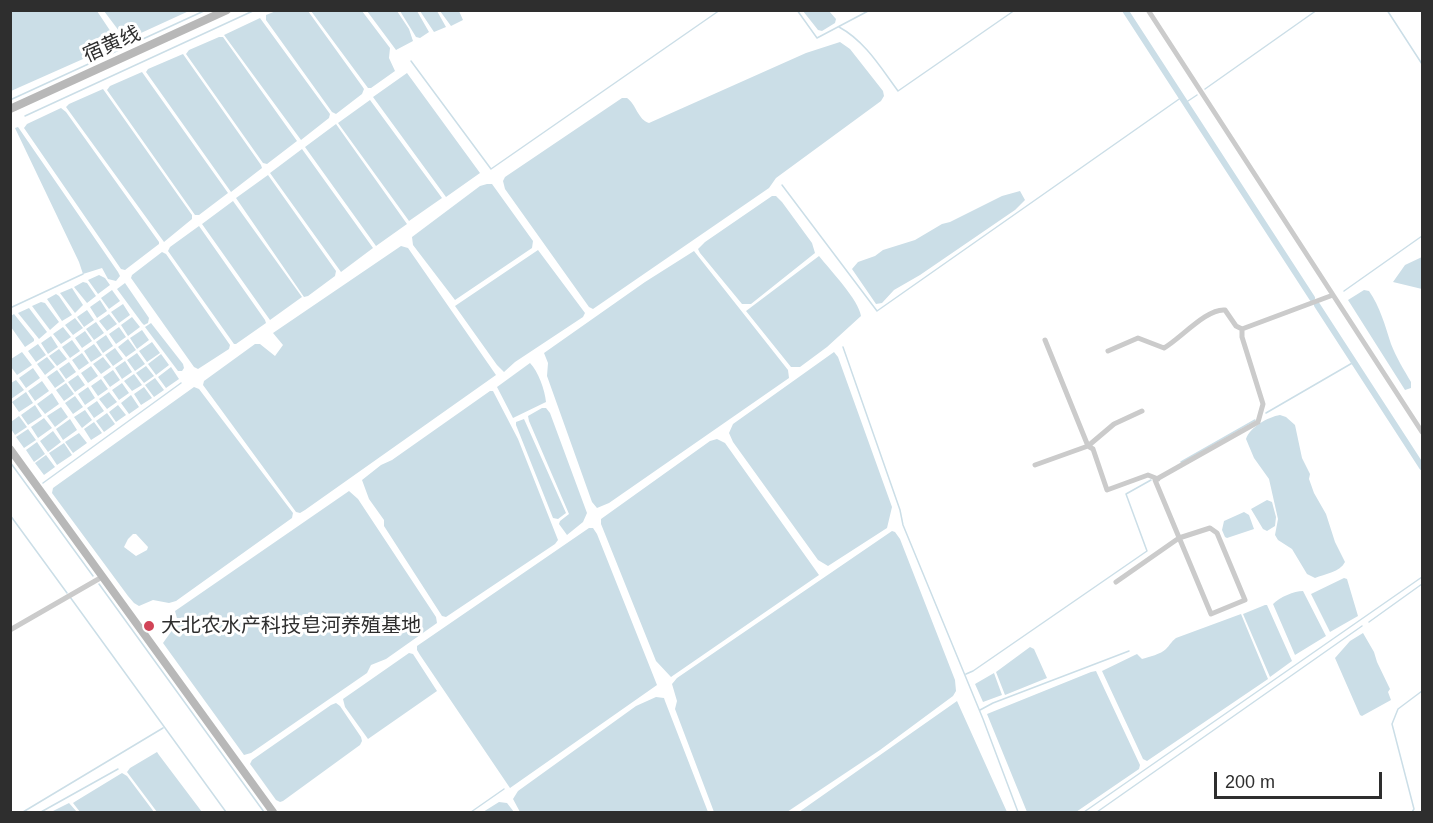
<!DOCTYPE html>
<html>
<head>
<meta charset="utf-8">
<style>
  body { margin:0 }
  #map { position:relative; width:1433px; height:823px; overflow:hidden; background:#fff; font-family:Helvetica,sans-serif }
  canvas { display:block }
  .frame { position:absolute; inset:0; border:12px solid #2e2e2e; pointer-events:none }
  .scale { position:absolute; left:1214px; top:772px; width:168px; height:27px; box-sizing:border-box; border:3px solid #2e2e2e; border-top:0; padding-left:8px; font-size:18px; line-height:21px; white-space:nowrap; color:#2e2e2e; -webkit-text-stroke:4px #fff; paint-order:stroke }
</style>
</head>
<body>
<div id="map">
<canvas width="1433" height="823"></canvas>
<div class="frame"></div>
<div class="scale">200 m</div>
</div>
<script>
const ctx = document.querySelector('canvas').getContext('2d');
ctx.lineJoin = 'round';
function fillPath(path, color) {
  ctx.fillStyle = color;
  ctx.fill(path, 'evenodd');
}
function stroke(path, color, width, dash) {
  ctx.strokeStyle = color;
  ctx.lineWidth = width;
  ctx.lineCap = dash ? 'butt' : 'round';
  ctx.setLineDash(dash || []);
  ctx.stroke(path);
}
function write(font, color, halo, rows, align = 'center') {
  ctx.font = font + ' Helvetica,"Noto Sans SC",sans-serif';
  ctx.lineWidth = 6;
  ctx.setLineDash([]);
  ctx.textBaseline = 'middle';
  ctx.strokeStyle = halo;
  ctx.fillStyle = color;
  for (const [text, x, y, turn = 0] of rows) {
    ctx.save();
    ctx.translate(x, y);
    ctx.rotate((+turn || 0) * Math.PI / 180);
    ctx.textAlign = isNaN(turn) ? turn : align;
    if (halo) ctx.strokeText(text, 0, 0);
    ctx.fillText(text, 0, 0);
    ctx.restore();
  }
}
const water = new Path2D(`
  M10,11h87l20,30 -7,6 -99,44z
  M104,11h85l-59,27 -5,1z
  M276,11h32l54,75 2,3 -2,5 -26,20 -4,-2 -66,-92v-5z
  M311,11h51l28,37 -1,10 6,13 -24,17h-3z
  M367,11h30l12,18 4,12 -17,9z
  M400,11h17l12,21 -9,6 -4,-1z
  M420,11h17l9,16 -12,5z
  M440,11h19l4,9 -12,6z
  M803,11h26l7,8 -1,4 -13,8 -4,-1z
  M260,18l70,96 -1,4 -28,22 -77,-105z
  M219,37h4l74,104 -30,23 -4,-1 -77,-109 3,-4z
  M840,42l10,7 33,42 1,5 -3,5 -105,77 -7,10 -176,121 -4,-2 -84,-118 -2,-8 2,-4 117,-79h5c9,6 11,22 22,25l157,-70z
  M183,54l78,111 1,3 -31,24 -85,-120 2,-3z
  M142,72l86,121 -29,22h-4l-88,-125 3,-4z
  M407,73l73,100 -34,24 -73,-100z
  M103,89l89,126v4l-28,23 -98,-135 3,-3z
  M370,100l72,98 -33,23 -71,-98z
  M61,108l5,4 93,130v2l-34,26 -4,-1 -97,-141 3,-4z
  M336,124l71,100 -31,22 -71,-99z
  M18,127l100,145 2,4 -4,5 -8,-2 -6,-11 -19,6 -4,-12 -64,-134z
  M302,149l71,99 -32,24 -71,-99z
  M268,175l68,96 -1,5 -27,20 -4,1 -68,-99z
  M487,184h5l41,57 -1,7 -77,52 -42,-55 -1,-8 68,-51z
  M1020,191l5,9 -10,10 -95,65 -26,15 -12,13 -6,1 -24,-35 6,-7 17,-6 8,-6 32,-10 27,-16 8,-2 52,-26z
  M772,196h4l6,6 30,41 3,10 -64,51h-9l-42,-51 -2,-4 7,-7z
  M233,201l69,96 -32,23 -68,-96z
  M199,226l66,94 1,3 -30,21h-2l-66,-93 2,-4z
  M401,246l7,2 88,127 -191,135 -5,3 -4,-1 -93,-127 1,-4 51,-37h5l15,12 8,-11 -10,-12z
  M538,250l47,63 -2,4 -68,45 -11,10 -7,-7 -42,-59z
  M694,251l94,119 1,8 -180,125 -12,5 -5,-6 -45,-126 1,-13 -4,-10 101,-71z
  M162,252l4,2 64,91 -1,4 -31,20 -4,-2 -63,-89 1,-3z
  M819,256c11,14 40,44 42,60l-34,31 -27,20h-9l-45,-56z
  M1422,257v32l-29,-7 12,-17z
  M99,275l6,3 5,7 -12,9 -10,-14z
  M83,282l4,1 9,13 -9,7 -13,-16z
  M125,283l24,35 -1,5 -4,2 -2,-2 -25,-34z
  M72,288l11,17 -8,8 -15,-20z
  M112,290l8,11 -11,8 -8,-11z
  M1364,290l5,1c11,16 16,34 22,53 5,13 13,26 20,38v6l-6,2 -57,-90z
  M56,294l3,2 13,19 -10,6 -15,-22z
  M100,300l7,11 -10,7 -7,-11z
  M41,302l4,1 14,19 -9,8 -18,-24z
  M123,304l7,11 -11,8 -8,-11z
  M29,308l18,24 -8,7 -21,-26z
  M87,310l7,10 -10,7 -7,-10z
  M14,314l20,25v2l-9,6 -14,-20v-11z
  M109,314l8,10 -10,7 -8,-10z
  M132,317l8,10 -12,9 -7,-11z
  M75,318l8,10 -10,7 -8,-10z
  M96,322l8,11 -10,7 -8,-11z
  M151,323l32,41 1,4 -2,3h-4l-33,-44z
  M63,327l8,10 -10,7 -8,-10z
  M119,327l7,10 -10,7 -7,-10z
  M142,330l7,10 -12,9 -7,-11z
  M85,331l7,10 -10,7 -7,-10z
  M106,335l7,11 -10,7 -7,-11z
  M51,336l7,11 -10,7 -7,-11z
  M128,339l8,11 -10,7 -8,-10z
  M72,340l8,11 -10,7 -8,-11z
  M152,342l8,11 -13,9 -8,-11z
  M38,344l8,11 -10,7 -8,-11z
  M94,344l8,11 -11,7 -7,-11z
  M115,348l8,11 -10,7 -8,-11z
  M59,349l8,10 -10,7 -8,-10z
  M22,352l10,13 -15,10 -6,-8v-8z
  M834,352l4,5 54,150 -5,21 -59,38 -10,-6 -85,-118 -4,-9 4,-9z
  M82,353l7,10 -10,7 -7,-10z
  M137,353l8,11 -10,7 -8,-11z
  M161,354l8,11 -13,10 -8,-11z
  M47,357l8,10 -10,8 -8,-11z
  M103,357l8,10 -10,7 -8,-10z
  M125,361l7,11 -10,7 -7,-11z
  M69,362l7,10 -10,7 -7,-10z
  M530,363c8,8 15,27 16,39l-33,16 -16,-31z
  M91,366l7,10 -10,7 -7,-10z
  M146,366l8,10 -10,7 -8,-10z
  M171,367l8,12 -13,9 -8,-11z
  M33,368l7,10 -14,10 -7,-10z
  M57,370l8,11 -10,7 -8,-11z
  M113,370l7,10 -10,7 -7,-10z
  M134,374l8,11 -10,6 -8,-10z
  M78,375l7,10 -10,7 -7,-10z
  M155,378l9,12 -10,7 -9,-12z
  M101,379l7,10 -10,7 -7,-10z
  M16,380l8,10 -13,9v-16z
  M42,381l7,10 -14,10 -7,-10z
  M66,383l8,11 -10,7 -8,-11z
  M122,383l7,10 -10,7 -7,-10z
  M88,387l7,11 -10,7 -7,-11z
  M144,387l8,11 -11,7 -7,-11z
  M194,387l5,2 94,124 -1,5 -116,83 -7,2 -16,-3 -14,6 -5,-3 -6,-7 -76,-103 1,-5zM133,534h3l12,13 -1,3 -11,6 -12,-9 4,-8z
  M490,391h3l25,48 40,101 -3,4 -109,73 -4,-1 -58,-90v-6l-15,-21 -7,-19 19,-15 11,-5z
  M26,392l7,11 -14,9 -7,-10z
  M109,392l8,10 -10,7 -8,-10z
  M52,393l7,11 -14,10 -8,-10z
  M131,395l8,12 -10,7 -8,-11z
  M75,396l8,11 -10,7 -8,-11z
  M97,401l7,10 -10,7 -7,-10z
  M35,405l7,11 -14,9 -7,-10z
  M118,405l8,10 -10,7 -7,-10z
  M61,407l7,10 -13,10 -8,-11z
  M542,408h4l4,5 37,100 -4,9 -16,13 -8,-11 1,-3 9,-7 -40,-93 -1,-5z
  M85,410l7,10 -10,8 -8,-11z
  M107,413l8,11 -11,8 -8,-11z
  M1280,415l6,2 9,8 7,33 8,16 -1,5 5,14 12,21 9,28 10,20c-5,10 -20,12 -30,16l-8,-4 -15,-25 -14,-9 -3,-5 3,-16 -9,-40 -15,-21 -8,-19c4,-12 22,-22 34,-24z
  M19,416l8,11 -12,8 -4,-6v-7z
  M44,418l8,10 -14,10 -7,-11z
  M70,419l7,11 -14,10 -7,-11z
  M524,419l42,94 -8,6 -5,-1 -37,-93v-3z
  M94,422l8,11 -11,7 -7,-11z
  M28,429l8,11 -12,8 -8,-11z
  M53,431l8,11 -13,10 -8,-11z
  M79,433l8,10 -14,10 -8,-11z
  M717,439l8,4 94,132 -148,102 -15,-16 -55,-137v-5l109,-78z
  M37,442l8,12 -11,8 -8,-12z
  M64,443l8,12 -15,10 -8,-12z
  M46,455l9,12 -11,8 -9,-12z
  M349,491l9,8 78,118 1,6 -51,36 -15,6 -4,8 -116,80 -7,2 -81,-112 15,-21 -3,-11z
  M1267,500l5,2 4,15 -1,9 -8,5 -4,-2 -12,-20z
  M1244,512l5,3 5,14 -27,9 -2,-1 -3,-7 2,-9z
  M589,528h4l4,6 60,151 -147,103 -90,-133 -3,-5v-4z
  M892,531l3,1 5,7 55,141 1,11 -3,5 -73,54 -93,62h-73l-39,-103 2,-8 -5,-17 5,-6z
  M1344,578l3,1 11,37 -28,16 -19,-38z
  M1303,591l23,45 -31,19 -22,-51c7,-7 21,-13 30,-13z
  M1265,605h2l25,56 -22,16 -27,-63z
  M1241,614l27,65 -121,82 -4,-2 -41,-88 35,-17 5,5c7,-2 19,-5 24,-10 4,-4 5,-7 10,-11z
  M1363,633l11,19 3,10 13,27 -2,3 3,8 -29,16 -2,-1 -25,-57 15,-17z
  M1030,647l4,2 13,29 -42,17 -9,-23z
  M409,653l4,1 24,37 -69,48 -23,-32 -2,-8z
  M1096,671l44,94 -1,4 -63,43h-49l-40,-98 104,-42z
  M994,673l8,22 -19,7 -8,-18z
  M656,697l8,1 1,3 43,111h-188l-7,-13 5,-8 118,-85z
  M957,701l50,111h-208z
  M336,703l4,3 21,31 1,4 -2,4 -77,56 -3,1 -4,-2 -23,-32 -3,-4 2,-4 79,-55z
  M157,752l2,3 43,57h-45l-30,-40 3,-4z
  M122,773l5,3 27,36h-74l-7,-9 3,-2z
  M499,802l8,1 7,9h-31z
  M69,803l8,9h-26z`);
const stream = new Path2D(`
  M797,10l20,28 53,-28
  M1387,10l35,54
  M839,27c26,14 42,41 59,64l117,-81
  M411,61l80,108 229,-159
  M1205,89l112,-79
  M10,100l196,-90
  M1185,103l12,-8
  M25,116l230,-106
  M782,185l95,126 305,-214
  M1344,291l78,-55
  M10,308l73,-34
  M843,347l57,163 3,15 80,194 35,93
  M1266,413l88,-51
  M10,462l83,114
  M1181,462l74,-42
  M43,483l138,-100
  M10,515l57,78
  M99,584l165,228
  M70,597l156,215
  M1369,622l53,-38
  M966,674l7,-3 174,-120 -21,-57 25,-14
  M980,710l13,-7 136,-52
  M23,812l140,-84
  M41,812l77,-43
  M471,812l33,-23
  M1084,812l338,-235
  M1097,812l265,-186
  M1412,812l2,-3 -22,-85 6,-15 24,-18`);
const canal = new Path2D(`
  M1125,10l187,288
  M1317,305l105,162`);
const street = new Path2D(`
  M1148,10l274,422
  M1045,340l43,106 26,-22 28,-13
  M1108,351l30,-13 26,10c16,-9 43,-40 61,-38l11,16 6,3 91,-34
  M1035,465l53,-19 5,3 14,41 41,-15 10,4
  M1116,582l63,-44 31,-10 7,5 28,67 -34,14 -56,-134 103,-58 5,-18 -21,-67v-8
  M10,630l92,-53`);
const secondary = new Path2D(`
  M10,109l217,-99
  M10,449l263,363`);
const markers = [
  [149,626,6,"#d14457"]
];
const streetNames = [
  ["宿黄线",112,45,-24]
];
const poiNames = [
  ["大北农水产科技皂河养殖基地",161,626]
];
fillPath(water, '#cbdee7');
stroke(stream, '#cbdee7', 1.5);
stroke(canal, '#cbdee7', 6);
stroke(street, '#cbcbcb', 5);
stroke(secondary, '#b8b8b8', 8);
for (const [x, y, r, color] of markers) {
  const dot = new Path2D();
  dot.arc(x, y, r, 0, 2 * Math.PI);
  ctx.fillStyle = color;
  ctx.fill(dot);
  stroke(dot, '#fff', 2);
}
write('20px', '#2e2e2e', '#fff', streetNames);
write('20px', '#2e2e2e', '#fff', poiNames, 'left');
</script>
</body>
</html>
